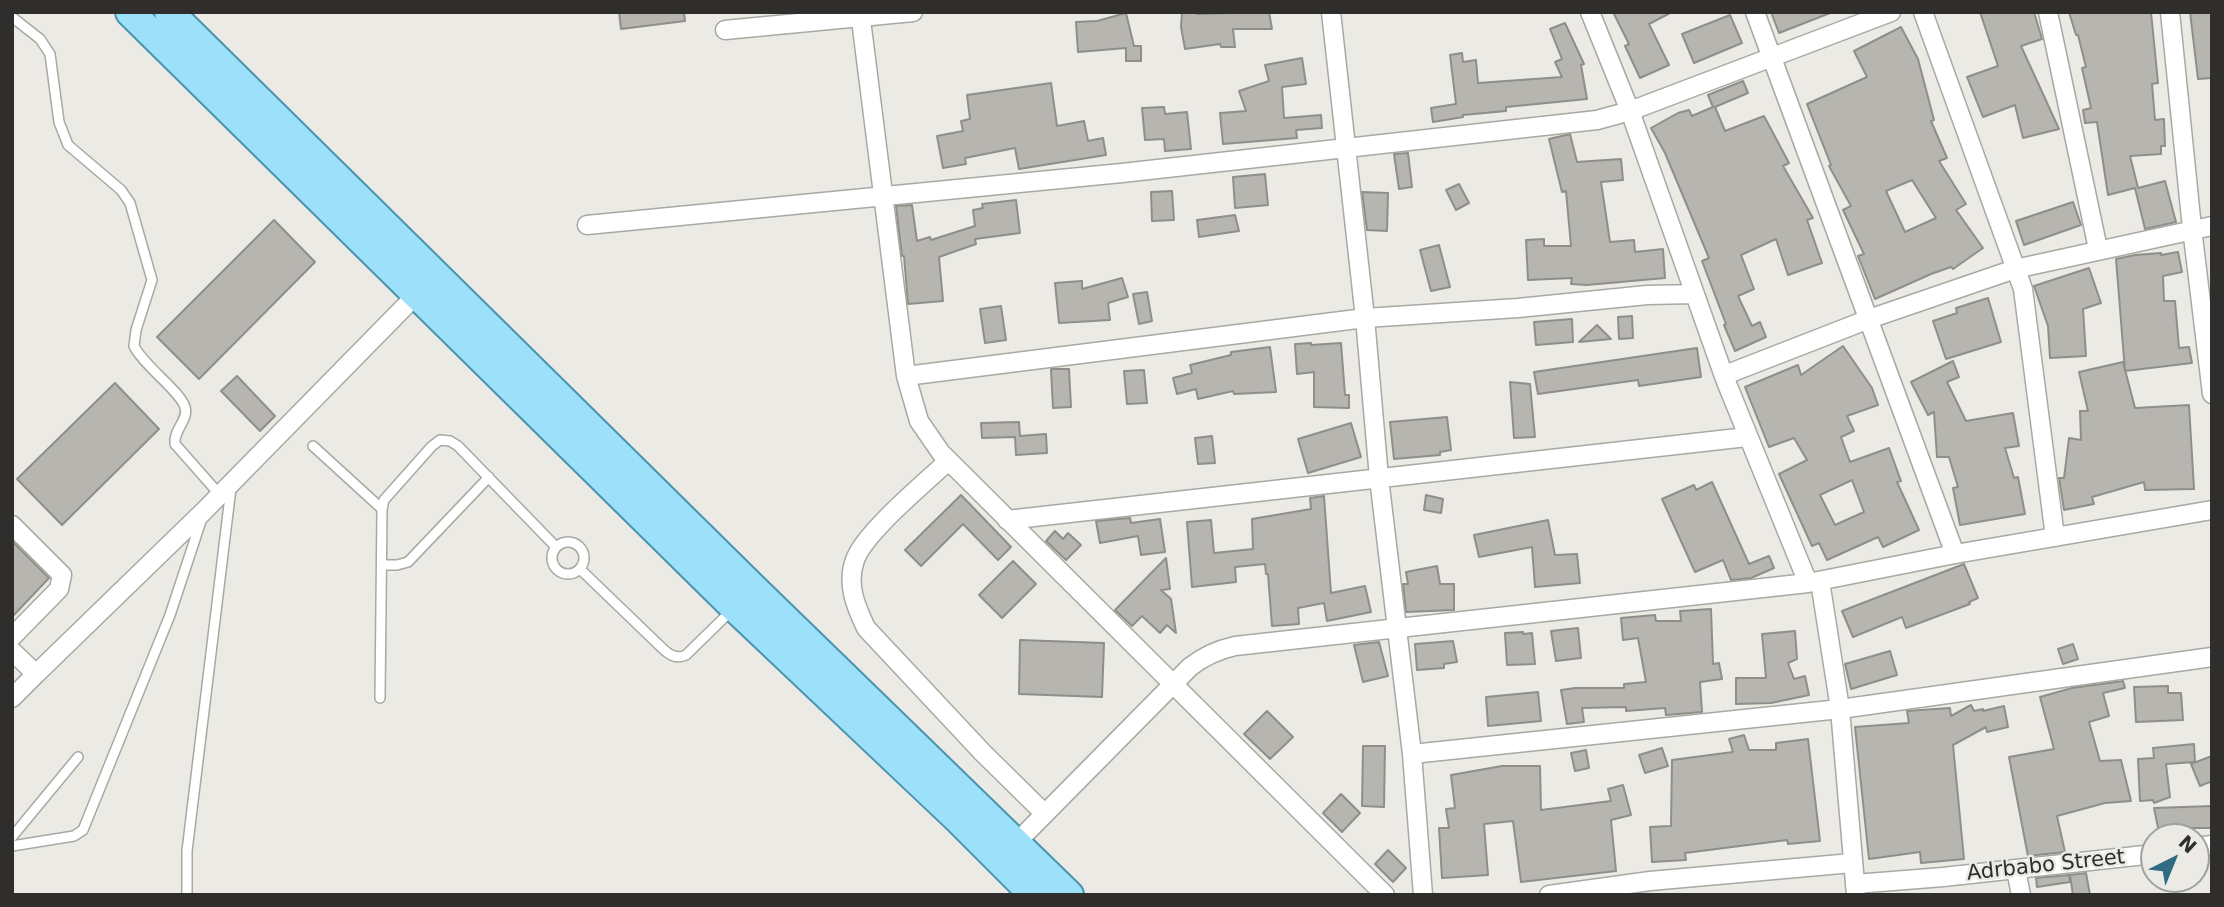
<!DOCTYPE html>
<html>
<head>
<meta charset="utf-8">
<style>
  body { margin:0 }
  #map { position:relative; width:2224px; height:907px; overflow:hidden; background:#ebeae5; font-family:"DejaVu Sans",sans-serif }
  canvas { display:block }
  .frame { position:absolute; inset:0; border:14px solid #2f2e2c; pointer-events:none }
  .north { position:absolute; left:2140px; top:823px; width:70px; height:70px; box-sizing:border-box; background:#ebeae5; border:2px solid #a09f9b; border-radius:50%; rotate:43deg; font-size:19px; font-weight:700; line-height:28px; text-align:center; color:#2f2e2c }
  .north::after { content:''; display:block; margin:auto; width:24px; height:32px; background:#2f6c83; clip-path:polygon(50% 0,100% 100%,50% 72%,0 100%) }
</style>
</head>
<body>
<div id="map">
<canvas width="2224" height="907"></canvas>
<div class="frame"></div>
<div class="north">N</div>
</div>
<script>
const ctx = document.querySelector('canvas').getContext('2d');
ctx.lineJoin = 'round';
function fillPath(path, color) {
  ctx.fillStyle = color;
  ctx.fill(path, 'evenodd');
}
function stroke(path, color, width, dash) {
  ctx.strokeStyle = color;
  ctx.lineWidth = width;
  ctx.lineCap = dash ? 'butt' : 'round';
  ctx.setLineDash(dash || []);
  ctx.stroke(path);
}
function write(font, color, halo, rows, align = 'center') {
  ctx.font = font + ' "DejaVu Sans",sans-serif';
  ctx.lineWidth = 5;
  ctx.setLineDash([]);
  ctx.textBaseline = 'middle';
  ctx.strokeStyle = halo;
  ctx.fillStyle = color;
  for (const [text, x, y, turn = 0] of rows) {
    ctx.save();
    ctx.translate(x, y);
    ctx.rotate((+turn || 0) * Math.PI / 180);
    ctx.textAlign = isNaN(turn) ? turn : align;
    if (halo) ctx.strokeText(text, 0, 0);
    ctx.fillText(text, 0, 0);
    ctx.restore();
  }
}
const building = new Path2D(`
  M619,12h65l1,9 -64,8z
  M1182,12h16l-1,2 72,-2 3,17h-39l2,18h-14l-1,-3 -35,5 -4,-22z
  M1613,12h59l-23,12 20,41 -29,13 -15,-32 4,-2z
  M1771,12h59v1l-51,20z
  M1980,12h54l8,27 -21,7 38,83 -36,9 -8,-33 -32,12 -16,-40 31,-11z
  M2069,12h82l7,71 -6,1 3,36 9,-1 1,27h-4v8l-31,2 8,32 27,-7 11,41 -31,7 -10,-41 -27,7 -11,-73 -12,1 -2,-13 8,-2 -9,-40 4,-1 -8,-32h-2z
  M2190,12h22v66l-14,1z
  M1126,13l8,33h7v15h-15v-13l-48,4 -2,-30 21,-1z
  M1730,15l12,28 -48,20 -12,-29z
  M1565,23l19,41 -3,1 6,34 -81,8v4l-43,4v2l-30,5 -2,-14 25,-4 -6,-49 12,-2 1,9 13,-2 2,23 84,-6 -7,-15 7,-3 -12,-30z
  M1901,27l17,32 16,61 -3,1 16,37 -8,3 27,43 -10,6 27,38 -30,21 -2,-2 -20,7 -56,25 -17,-43 6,-2 -21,-44 8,-4 -22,-40 2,-1 -24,-61 60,-27 -13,-26zM1912,180l24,38 -31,14 -19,-41z
  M1302,58l4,26 -24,3 2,31 37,-3 1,13 -26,2 1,8 -74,6 -3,-31 26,-2 -7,-20 30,-10 -4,-16z
  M1743,81l5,12 -33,14 10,24 39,-15 25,47 -6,3 30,52 -6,2 15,43 -34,12 -12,-36 -35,16 13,34 -16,7 14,30 8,-4 6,15 -31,14 -11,-26 2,-1 -24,-63 7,-3 -44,-105 -14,-25 27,-15 11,-3 3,6 21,-9 -5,-12z
  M1051,83l6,43 27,-5 4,20 15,-3 3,17 -87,14 -4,-21 -50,10 1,6 -23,4 -6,-32 26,-5 -2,-10 9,-2 -3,-24z
  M1164,107l1,7 22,-2 4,37 -26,2 -1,-12 -19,1 -3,-32z
  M1570,134l7,28 44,-3 2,21 -22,2 9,60 24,-2 1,12 28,-3 2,29 -78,7 -16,-1 1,-6 -44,2 -2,-40 18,-1v7h27l-5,-55 -4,1 -13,-53z
  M1408,153l4,34 -13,2 -5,-35z
  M1265,174l3,31 -33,3 -2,-31z
  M1459,184l10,19 -13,7 -10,-20z
  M1172,191l2,29 -22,1 -1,-29z
  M1362,192l26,1 -1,38 -20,-1z
  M1016,200l4,33 -45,6 1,5 -37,13 4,44 -35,3 -4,-48h-2l-6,-50 16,-1 5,36 13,-4 1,3 44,-14 -2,-16 10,-2 -1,-4z
  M2073,202l8,23 -57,20 -8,-24z
  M1235,215l4,16 -40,6 -2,-17z
  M274,220l41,42 -116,117 -42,-42z
  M1439,245l11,42 -19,4 -11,-41z
  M2178,252l4,20 -19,4 1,25h11l4,47 10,-1 3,16 -67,8 -9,-112 19,-4 26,-2v2z
  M2089,268l12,35 -18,6 3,47 -36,2 -2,-32 -14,-40z
  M1122,278l6,19 -20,6 2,17 -51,3 -4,-40 27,-2v8z
  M1147,292l5,29 -13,3 -6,-30z
  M1988,298l13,44 -55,17 -13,-38 24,-8 -1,-5z
  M1001,306l5,34 -21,3 -5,-34z
  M1632,316l1,22 -14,1 -1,-22z
  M1572,319l1,23 -37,3 -2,-23z
  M1597,325l14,14 -32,3z
  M1311,343v2l30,-2 4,52h4v13l-35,-1v-35l-17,2 -2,-30z
  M1843,346l29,42 6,17 -31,11 7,15 -13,6 9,25 39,-14 12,33 -4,1 22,48 -36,17 -5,-10 -51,23 -8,-17 -7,3 -33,-72 28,-14 -13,-22 -25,9 -24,-60 53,-22 3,10zM1852,480l12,32 -29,13 -15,-30z
  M1270,347l6,45 -42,2 -1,-3 -35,8 -2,-10 -19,5 -4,-16 19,-5 -2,-8 41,-10v-3z
  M1697,348l4,29 -62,9 -1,-6 -100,14 -4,-22z
  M1953,361l6,16 -12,5 19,39 47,-8 6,33 -14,2 9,30 4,-1 7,37 -65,11 -7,-37 5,-1 -9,-30h-12l-3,-45 -6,3 -17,-33z
  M2123,362l12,46 54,-3 5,84 -49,1 -1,-8 -52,15 2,7 -30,6 -5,-32h5l5,-40 12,2 -1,-29h8l-9,-39z
  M1051,369h18l2,38 -18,1z
  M1144,370l3,33 -20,1 -3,-33z
  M237,376l38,40 -15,15 -39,-40z
  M1510,382l20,2 5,53 -21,1z
  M115,383l44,46 -97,96 -45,-46z
  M1447,417l4,33 -11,2v3l-46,4 -4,-37z
  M1019,422l1,14 26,-2 1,19 -31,2 -1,-18 -33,1 -1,-15z
  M1351,423l10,34 -53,16 -10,-34z
  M1212,436l3,27 -17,1 -3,-26z
  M1712,482l37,82 20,-8 5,12 -23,10 -20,2 -8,-20 -28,12 -33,-73 32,-14 2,5z
  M961,495l50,52 -13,13 -35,-36 -42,42 -16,-16z
  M1426,495l17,4 -2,14 -17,-3z
  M1324,496l7,97 34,-7 6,26 -44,9 -3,-18 -26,5 1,16 -27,2 -4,-52h-2l-1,-10 -30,3 1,15 -44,5 -5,-65 24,-2 3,33 39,-4 -1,-30 59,-10 -1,-11z
  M1130,518l1,5 29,-4 5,33 -24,3 -3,-19 -38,7 -4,-22z
  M1548,520l7,35 22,-1 3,29 -45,4 -3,-40 -53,10 -5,-22z
  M1055,531l8,8 5,-6 13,12 -15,15 -20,-19z
  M12,541l37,37 -37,39z
  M1166,558l4,31 -9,1 10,9 5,34 -9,-8 -7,8 -18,-17 -10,10 -17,-16z
  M1013,561l23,23 -34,34 -23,-23z
  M1964,564l14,34 -9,4 1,2 -64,24 -4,-11 -49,20 -11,-26z
  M1437,566l3,18h14v26l-48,2 -3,-28h5l-2,-12z
  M1711,609l2,55 6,-1 3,16 -22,3 2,30 -36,3 -1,-7 -39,3v-4l-44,1 2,14 -17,2 -6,-34 14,-2h49v-4l22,-2 -8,-44 -15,2 -2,-22 34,-3 1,6h25l-1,-10z
  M1578,628l3,30 -25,3 -5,-30z
  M1795,631l2,28 -9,4 6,16 11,-3 4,19 -38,8 -35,1v-26h30l-4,-44z
  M1523,632v2l9,-1 3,31 -28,1 -2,-32z
  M1020,640l84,3 -2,54 -83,-3z
  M1453,641l4,21 -13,2v4l-27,2 -2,-26z
  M1379,642l9,34 -25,6 -9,-37z
  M2073,644l5,15 -15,5 -5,-15z
  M1890,651l7,24 -46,14 -6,-25z
  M2123,681l2,7 -22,5 6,23 -20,6 11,39 21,-1 10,41 -26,2 -48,13 8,36 -37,4 -19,-99 45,-8 -14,-52 32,-9z
  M2168,686v7h13l2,27 -47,2 -2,-35z
  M1538,692l3,29 -53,5 -2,-29z
  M1971,705l3,6 9,-2v2l21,-5 4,21 -21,5 -1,-5 -33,18 11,114 -43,4 -1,-11 -51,7 -14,-132 54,-4 -2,-12 43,-3 1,8z
  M1267,711l26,26 -23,22 -26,-25z
  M1744,735l5,15h27v-7l32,-4 12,102 -32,3 -1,-4 -102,13 1,7 -34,2 -2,-35 21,-1 1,-66 61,-8 -4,-13z
  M2194,744l1,18 -29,2 4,33 -16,6 -1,-3 -13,1 -2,-42 16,-1 -1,-10z
  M1363,746h22l-1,61 -22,-1z
  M1662,748l6,18 -23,7 -6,-18z
  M1586,750l3,18 -14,3 -4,-18z
  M2212,756v25l-12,5 -9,-22z
  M1502,766h38l1,44 70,-9 -3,-12 15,-4 8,30 -20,5 5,51 -95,11 -8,-61 -29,3 4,51 -46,3 -3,-50h10l-3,-19 9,-1 -4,-33z
  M1341,794l19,19 -18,19 -19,-19z
  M2212,806v22h-37l1,6 -16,3 -6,-29z
  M1388,850l18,18 -13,14 -18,-18z
  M2086,873l4,22h-17l-3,-20z
  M2069,875l1,7 -33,5 -1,-9z`);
const service = new Path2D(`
  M12,17l28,22 10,15 9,68 9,23 53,45 9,13 22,77 -16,50 -2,16c9,19 46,45 51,61 4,13 -12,23 -10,37l45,51
  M313,446l69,63
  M552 558a16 16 0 1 1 32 0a16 16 0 1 1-32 0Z
  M382,565h15l11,-3 81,-85
  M580,569l81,78c7,7 15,13 25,8l45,-44
  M380,698l2,-189 2,-9 48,-54 8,-6 10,1 8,5 98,101
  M12,837l66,-80
  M12,846l62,-10 9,-6 87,-215 32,-97
  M187,895v-44l44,-363`);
const minor = new Path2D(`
  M860,12l46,364 13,45 22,32 444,442
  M1331,12l34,306 14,160 33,276 11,141
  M1590,12l40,99 95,268 83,204
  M1755,12l200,542
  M1923,12l100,277 32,248
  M2048,12l50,237
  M2170,12l22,216 20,166
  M725,30l188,-18
  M587,225l535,-52 475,-53 33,-9 261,-99
  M1725,375l144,-56 146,-50 197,-43
  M906,376l459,-58 153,-10 129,-13 48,-1
  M948,461c-23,22 -84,72 -93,99 -9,24 1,47 11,68l117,125 61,60
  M1007,520l740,-83
  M12,525l50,50 -3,14 -47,48
  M1820,581l20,128 16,186
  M12,651l24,23 167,-162 220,-224
  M12,698l24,-24
  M1412,754l428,-45 372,-52
  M1016,843l174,-176c14,-11 27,-17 45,-21l573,-63 147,-29 257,-44
  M2196,847l16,-2
  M2016,870l5,25
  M1855,884l88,-7 211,-23
  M1549,895l101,-14 202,-18`);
const primary = new Path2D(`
  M130,12l602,593 226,214 76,76
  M169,12l584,576 316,307`);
const streetNames = [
  ["Adrbabo Street",2046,866,-6]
];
fillPath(building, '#b6b5b0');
stroke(building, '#8f8e89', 2);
stroke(service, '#a9a8a3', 12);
stroke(minor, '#a9a8a3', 21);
stroke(primary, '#4b94af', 32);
stroke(service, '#fff', 9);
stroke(minor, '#fff', 18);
stroke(primary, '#9ce0f9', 28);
write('21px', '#2f2e2c', '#ebeae5', streetNames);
</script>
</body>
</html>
